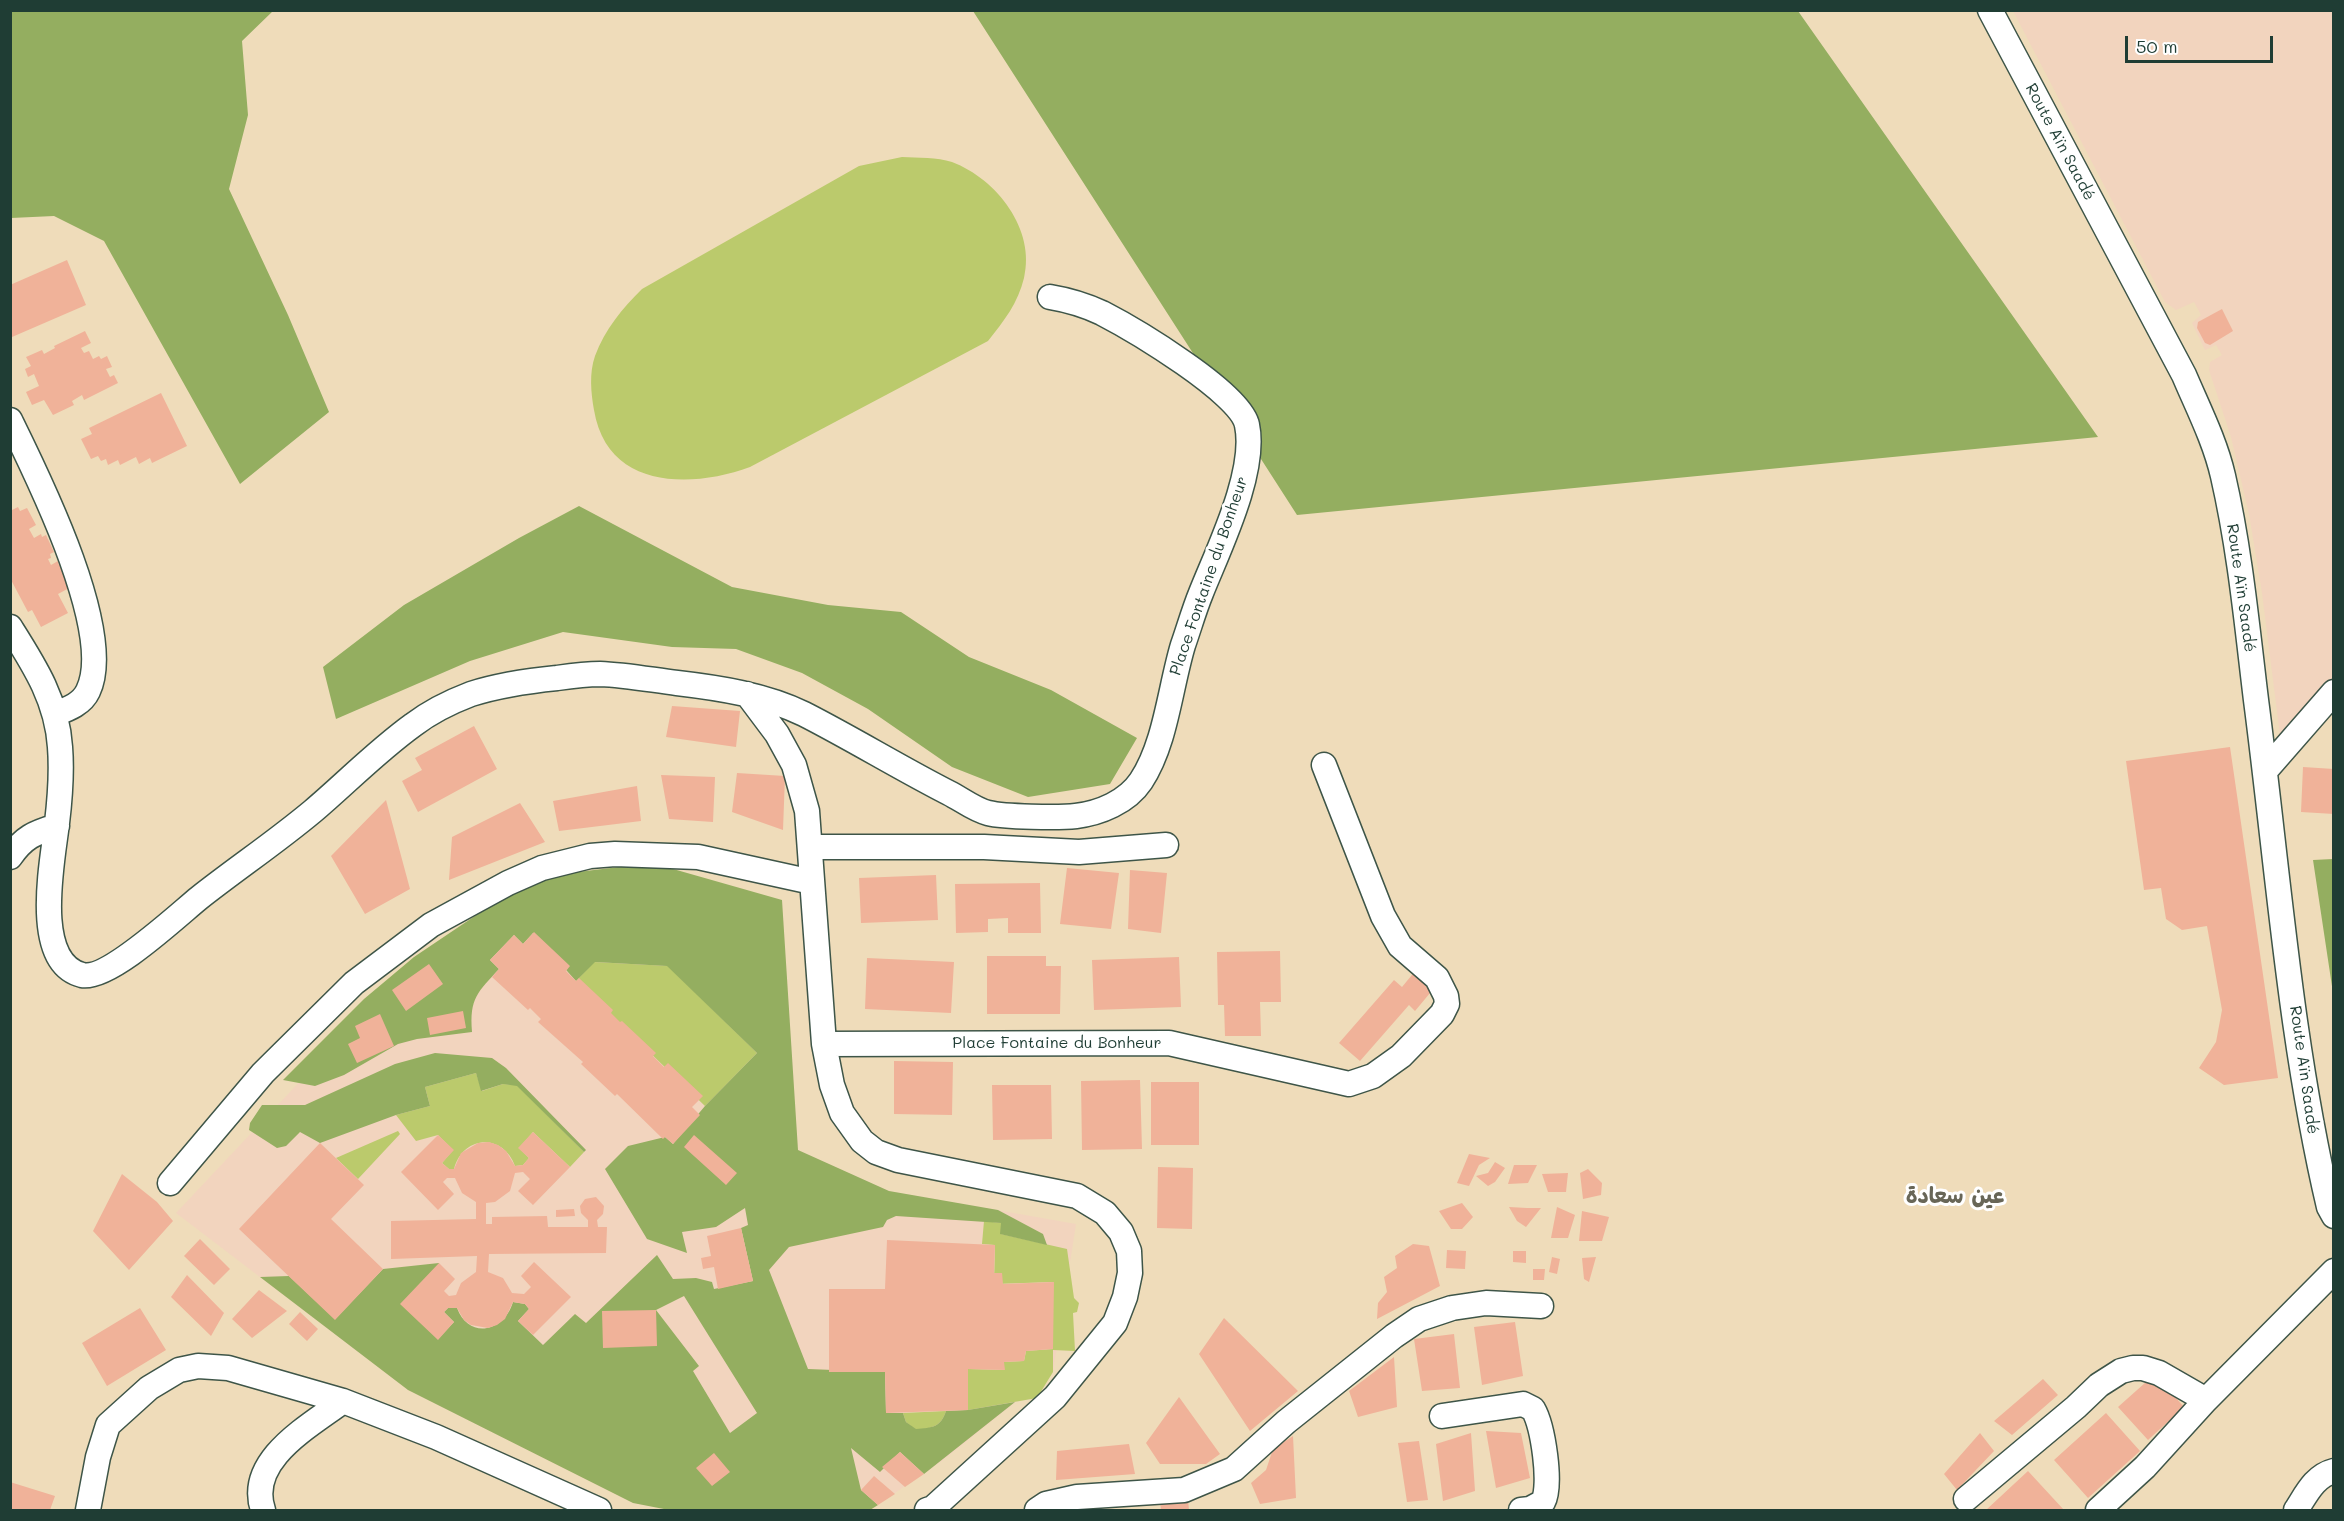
<!DOCTYPE html>
<html>
<head>
<meta charset="utf-8">
<style>
  body { margin:0 }
  #map { position:relative; width:2344px; height:1521px; overflow:hidden; background:#efdcba; font-family:Mali,sans-serif }
  canvas { display:block }
  .frame { position:absolute; inset:0; border:12px solid #1f3d34; pointer-events:none }
  .scale { position:absolute; left:2125px; top:36px; width:148px; height:27px; box-sizing:border-box; border:3px solid #1f3d34; border-top:0; padding-left:8px; font-size:18px; line-height:21px; white-space:nowrap; color:#1f3d34; -webkit-text-stroke:4px #fff; paint-order:stroke }
</style>
</head>
<body>
<div id="map">
<canvas width="2344" height="1521"></canvas>
<div class="frame"></div>
<div class="scale">50 m</div>
</div>
<script>
const ctx = document.querySelector('canvas').getContext('2d');
ctx.lineJoin = 'round';
function fillPath(path, color) {
  ctx.fillStyle = color;
  ctx.fill(path, 'evenodd');
}
function stroke(path, color, width, dash) {
  ctx.strokeStyle = color;
  ctx.lineWidth = width;
  ctx.lineCap = dash ? 'butt' : 'round';
  ctx.setLineDash(dash || []);
  ctx.stroke(path);
}
function write(font, color, halo, rows, align = 'center') {
  ctx.font = font + ' Mali,"Playpen Sans Arabic",sans-serif';
  ctx.lineWidth = 6;
  ctx.setLineDash([]);
  ctx.textBaseline = 'middle';
  ctx.strokeStyle = halo;
  ctx.fillStyle = color;
  for (const [text, x, y, turn = 0] of rows) {
    ctx.save();
    ctx.translate(x, y);
    ctx.rotate((+turn || 0) * Math.PI / 180);
    ctx.textAlign = isNaN(turn) ? turn : align;
    if (halo) ctx.strokeText(text, 0, 0);
    ctx.fillText(text, 0, 0);
    ctx.restore();
  }
}
const built = new Path2D(`
  M2013,11h320v676l-51,64 -20,-158 -13,-79 -18,-77 -22,-67 1,-8 12,-7 -6,-10 -11,5 -13,-27 9,-8 -7,-13 -18,8 -11,-8z
  M531,890l251,10 16,250 91,41 187,33 -23,148 -111,89 -72,49h-201l-36,-7 -225,-113 -232,-177 194,-206z`);
const green = new Path2D(`
  M902,157c16,1 35,0 50,5 45,17 84,68 72,116 -6,25 -20,43 -36,63l-238,126c-60,22 -143,22 -156,-57 -3,-17 -5,-37 1,-54 10,-27 27,-47 47,-67l217,-123z
  M594,962l74,4 89,87 -52,53 -129,-125z
  M476,1073l6,18 21,-7 14,1 67,67 -14,15 -37,-35 -14,16 10,10 -6,7 -8,1c-12,-33 -52,-31 -61,3h-5l-7,-6 11,-13 -15,-15 -22,6 -20,-26 34,-9 -5,-19z
  M398,1131l2,3 -42,45 -22,-21z
  M984,1221l17,2v11l66,15 7,49 5,5 -2,9 -4,1 2,38 -22,-1v22l-16,26 -69,12v-41l36,1v-8l20,-1 2,-10 27,-2v-67l-59,2 1,-39 -13,-1z
  M946,1411c-5,16 -14,17 -30,19l-10,-8 -3,-9z`);
const forest = new Path2D(`
  M11,10l262,1 -31,30 6,74 -19,74 59,126 41,97 -89,72 -136,-243 -50,-25 -43,2z
  M973,11h825l300,426 -801,78z
  M579,506l153,81 96,18 73,7 68,45 82,33 86,48 -27,46 -82,13 -76,-30 -84,-58 -66,-36 -66,-24 -64,-2 -109,-15 -93,29 -134,58 -13,-52 81,-62 115,-67z
  M2333,859h1l-1,134 -20,-133z
  M652,863l130,37 16,250 91,41 109,19 45,24 4,11 -47,-11 1,-11 -105,-7 -9,4 -4,7 -94,20 -20,23 39,99 77,3 1,41h17l3,9 10,7c16,-1 25,-2 30,-18l22,-1 47,-8 -91,72 -24,-22 -20,20 -29,-24 10,42 17,15 -8,5h-201l-36,-7 -225,-113 -148,-113 29,-1 46,43 48,-50 56,-6 -1,76 16,-17 -10,-10 4,-4h9c12,32 47,24 56,-6l12,2 4,5 -11,12 25,24 32,-31 11,9 71,-68 16,24 23,-1 16,4 2,7 39,-8 -12,-53 7,-3 -3,-17 -29,19 -34,5 5,21 -40,-14 -42,-70 23,-23 37,-9 8,7 32,-38 52,-53 -90,-87 -72,-4 -19,19 -43,-48 -10,11 -9,-9 -24,25 9,9c-21,23 -30,29 -27,63l-55,7 -19,5 -54,31 -29,11 -32,-6 81,-81 50,-42 101,-68 46,-15zM684,1296l73,117 -27,20 -37,-62 6,-5 -43,-56z
  M435,1053l57,5 14,10 80,82 -2,2 -67,-66 -14,-2 -22,7 -5,-18 -51,14 5,19 -34,9 -76,28 -20,-11 -14,14 -9,2 -28,-18 1,-7 12,-18h43l90,-41z`);
const building = new Path2D(`
  M67,260l19,45 -74,32 -2,-52z
  M2222,309l11,22 -23,14 -5,-2 -8,-15 1,-6z
  M85,331l6,12 -10,5 3,5 5,-2 4,8 6,-3 2,3 6,-3 5,11 -6,2 4,8 4,-2 4,8 -34,17 -2,-5 -10,6 2,4 -21,10 -9,-15 -12,5 -6,-13 13,-6 -5,-12 -6,3 -3,-8 6,-3 -5,-9 16,-7 2,4 11,-6 -1,-2z
  M161,393l26,53 -35,17 -2,-5 -11,6 -3,-7 -16,8 -2,-5 -10,5 -2,-6 -5,2 -3,-5 -7,3 -10,-20 11,-5 -3,-6z
  M18,507l2,4 7,-3 9,17 -7,4 5,9 7,-4 1,3 4,-2 8,17 -4,2 1,4 -3,1 3,6 7,-4 1,4 5,-3 7,25 -13,7 10,19 -27,14 -9,-17 -4,2 -18,-34v-67z
  M672,706l68,5 -4,36 -70,-10z
  M474,726l23,43 -79,43 -16,-31 20,-11 -7,-12z
  M2230,747l48,331 -54,7 -25,-17 17,-26 6,-32 -15,-84 -25,4 -16,-11 -5,-31 -17,2 -18,-129z
  M2303,767l31,2v45l-33,-2z
  M737,773l48,3 -2,54 -51,-18z
  M661,775l54,2 -2,45 -44,-3z
  M637,786l4,35 -82,10 -6,-30z
  M386,800l24,89 -45,25 -34,-58z
  M520,803l25,39 -96,38 3,-43z
  M1067,868l52,5 -8,56 -51,-5z
  M1130,870l37,3 -6,60 -33,-4z
  M936,875l2,45 -77,3 -2,-45z
  M1040,883l1,50h-33v-15l-20,1v13l-32,1 -1,-49z
  M534,932l36,34 -4,5 10,10 3,-3 34,32 -2,3 9,9 2,-1 34,32 -3,3 11,11 4,-4 35,33 -11,11 8,8 -27,29 -8,-7 -2,2 -46,-45 -2,2 -34,-32 2,-2 -45,-40 3,-3 -11,-11 -2,2 -36,-33 7,-8 -9,-9 24,-25 9,9z
  M1280,951l1,51h-21l1,34h-36l-1,-31h-6l-1,-53z
  M987,956h59v10h15l-1,48h-73z
  M1179,957l2,50 -87,3 -2,-50z
  M867,958l87,4 -3,51 -86,-4z
  M429,964l14,20 -37,27 -14,-21z
  M1416,970l19,17 -20,24 -6,-6 -49,56 -21,-18 55,-63 8,7z
  M463,1011l3,17 -36,7 -3,-17z
  M380,1014l14,32 -37,17 -9,-19 12,-6 -5,-12z
  M894,1061l59,1 -1,53 -58,-1z
  M1140,1080l2,69 -60,1 -1,-69z
  M1151,1082h48v63h-48z
  M992,1085h59l1,54 -59,1z
  M533,1132l37,35 -37,38 -15,-14 12,-12 -7,-7 -8,1 -5,18 -15,11 -9,1v21h6v-7l55,-1 1,11h40v-7l-7,-7 -1,-7 5,-7 11,-2 8,9 -1,8 -6,6 1,7h9l-1,26 -117,1 -1,18 15,6 9,15 12,1 7,-7 -10,-11 13,-14 37,35 -38,38 -15,-14 11,-12 -4,-5 -12,-2 -8,17 -8,6 -9,3 -17,-3 -7,-5 -7,-12h-9l-4,4 10,10 -16,18 -38,-36 39,-41 16,16 -11,12 5,5 7,-1 5,-12 15,-11 1,-16 -86,3v-38l85,-2v-17l-14,-9 -7,-15h-8l-4,4 11,12 -16,16 -37,-38 37,-37 16,15 -12,13 7,6h5l7,-16 17,-10 11,-1 9,3 8,6 9,15 8,-1 6,-7 -11,-10z
  M694,1135l43,38 -11,12 -42,-38z
  M320,1143l44,42 -33,34 52,50 -48,51 -96,-91z
  M1469,1154l21,4 -11,7 -10,21 -12,-3z
  M1495,1162l10,6 -10,14 -7,4 -12,-10 12,-3z
  M1514,1165h23l-9,18 -20,1z
  M1158,1167l35,1 -1,61 -35,-1z
  M1588,1169l14,14 -1,12 -18,4 -3,-26z
  M1568,1173l-2,19h-18l-6,-18z
  M122,1174l35,28 16,19 -44,49 -36,-39z
  M1462,1203l11,14 -11,12h-11l-12,-18z
  M1509,1207l18,1h14l-15,19 -9,-6z
  M1557,1207l18,8 -7,23h-17z
  M574,1209l1,7 -19,1v-7z
  M1582,1211l27,6 -7,24h-23z
  M741,1228l12,53 -35,8 -4,-22 -11,2 -2,-11 10,-2 -4,-20z
  M200,1239l30,30 -16,16 -30,-29z
  M887,1240l108,5 -1,28h8l1,11 51,-2 -1,67 -27,2 -2,10 -20,1 1,8 -37,-1v41l-82,3 -1,-41h-56v-83h56z
  M1413,1244l16,2 11,40 -63,33 1,-16 9,-11 -3,-15 13,-9 -2,-12z
  M1447,1250l19,1 -1,18 -19,-1z
  M1513,1251h13v12l-13,-1z
  M1552,1257l8,2 -3,15 -8,-2z
  M1596,1257l-7,25 -5,-3 -2,-21z
  M1533,1269h12l-1,11h-11z
  M187,1275l37,38 -13,23 -40,-39z
  M259,1290l28,21 -35,27 -20,-19z
  M140,1308l26,42 -59,36 -25,-43z
  M656,1310l1,36 -54,2 -1,-37z
  M300,1312l18,17 -11,12 -18,-17z
  M1224,1318l74,73 -48,40 -51,-77z
  M1515,1322l8,54 -41,9 -8,-58z
  M1454,1334l6,54 -38,3 -8,-52z
  M1394,1357l3,50 -39,10 -9,-26z
  M2155,1374l29,33 -36,33 -30,-33z
  M2043,1379l15,16 -46,40 -18,-14z
  M1179,1397l41,57 -14,10h-46l-14,-21z
  M2106,1413l34,38 -52,47 -34,-38z
  M1486,1431l35,2 9,45 -34,10z
  M1471,1433l4,58 -32,10 -7,-57z
  M1980,1433l14,18 -37,39 -13,-16z
  M1293,1436l3,62 -36,6 -9,-21 15,-13 7,-21z
  M1419,1441l9,59 -21,2 -9,-59z
  M1129,1444l6,30 -79,6 1,-29z
  M900,1452l24,22 -19,13 -23,-20z
  M714,1453l16,19 -18,14 -16,-18z
  M2028,1471l36,39h-78z
  M874,1476l21,18 -17,11 -17,-15z
  M10,1482l45,14 -5,14h-40z
  M1188,1499l1,11h-28l-1,-9z`);
const minor = new Path2D(`
  M1990,10l194,365c14,33 31,66 39,101 17,74 24,150 33,224 22,169 34,341 73,507l5,9
  M10,420c28,57 106,213 78,271 -6,13 -20,18 -33,23
  M10,627c24,38 47,73 50,120 2,25 0,51 -3,76 -4,36 -26,139 25,152 26,6 96,-60 117,-77 38,-30 77,-56 114,-87 33,-28 64,-60 100,-86 17,-13 37,-23 58,-31 28,-9 56,-13 86,-16 14,-2 29,-4 43,-4 26,1 52,6 77,9 43,5 88,12 127,31 49,25 96,54 145,79 12,6 26,17 39,20 16,4 71,5 88,3 24,-3 51,-14 65,-35 25,-38 29,-93 42,-136 6,-17 11,-35 18,-52 17,-43 56,-121 46,-168 -6,-32 -114,-96 -145,-112 -17,-8 -34,-13 -52,-16
  M747,694l30,40 17,31 13,46 17,233 8,41 10,28 20,28 14,11 22,8 179,36 28,17 16,19 8,19 1,22 -5,24 -10,26 -60,74 -122,111 -6,2
  M2265,771l69,-79
  M811,847h173l95,5 87,-7
  M10,857c14,-20 24,-24 47,-31
  M824,1044l345,-1 180,41 24,-8 28,-20 41,-42 5,-10 -1,-8 -9,-18 -37,-32 -17,-30 -59,-151
  M170,1183l93,-110 91,-90 77,-58 77,-42 34,-15 48,-12 25,-2 83,3 114,25
  M1442,1416l81,-12 10,5c10,17 19,76 10,93l-13,7 -9,1
  M1966,1499l110,-92 23,-22 22,-14 12,-3h10l16,5 47,27
  M88,1510l10,-53 10,-32 41,-37 30,-18 19,-4 30,2 115,33 93,36 163,73
  M263,1510c-17,-50 47,-84 80,-109
  M1037,1510l9,-6 31,-7 107,-7 50,-21 52,-47 108,-86 25,-17 33,-11 34,-5 55,3
  M2098,1510l47,-43 61,-67 128,-129
  M2296,1510c10,-15 18,-34 38,-39`);
const streetNames = [
  ["Route Aïn Saadé",2060,142,62],
  ["Place Fontaine du Bonheur",1209,576,-71],
  ["Route Aïn Saadé",2241,588,82],
  ["Place Fontaine du Bonheur",1057,1043],
  ["Route Aïn Saadé",2304,1070,82]
];
const districtNames = [
  ["عين سعادة",1955,1196]
];
fillPath(built, '#f2d4be');
fillPath(green, '#bbca6c');
fillPath(forest, '#94ae60');
fillPath(building, '#f0b299');
stroke(minor, '#3e5548', 27);
stroke(minor, '#fff', 24);
write('16px', '#1f3d34', '#fff', streetNames);
write('bold 22px', '#686657', '#fff', districtNames);
</script>
</body>
</html>
